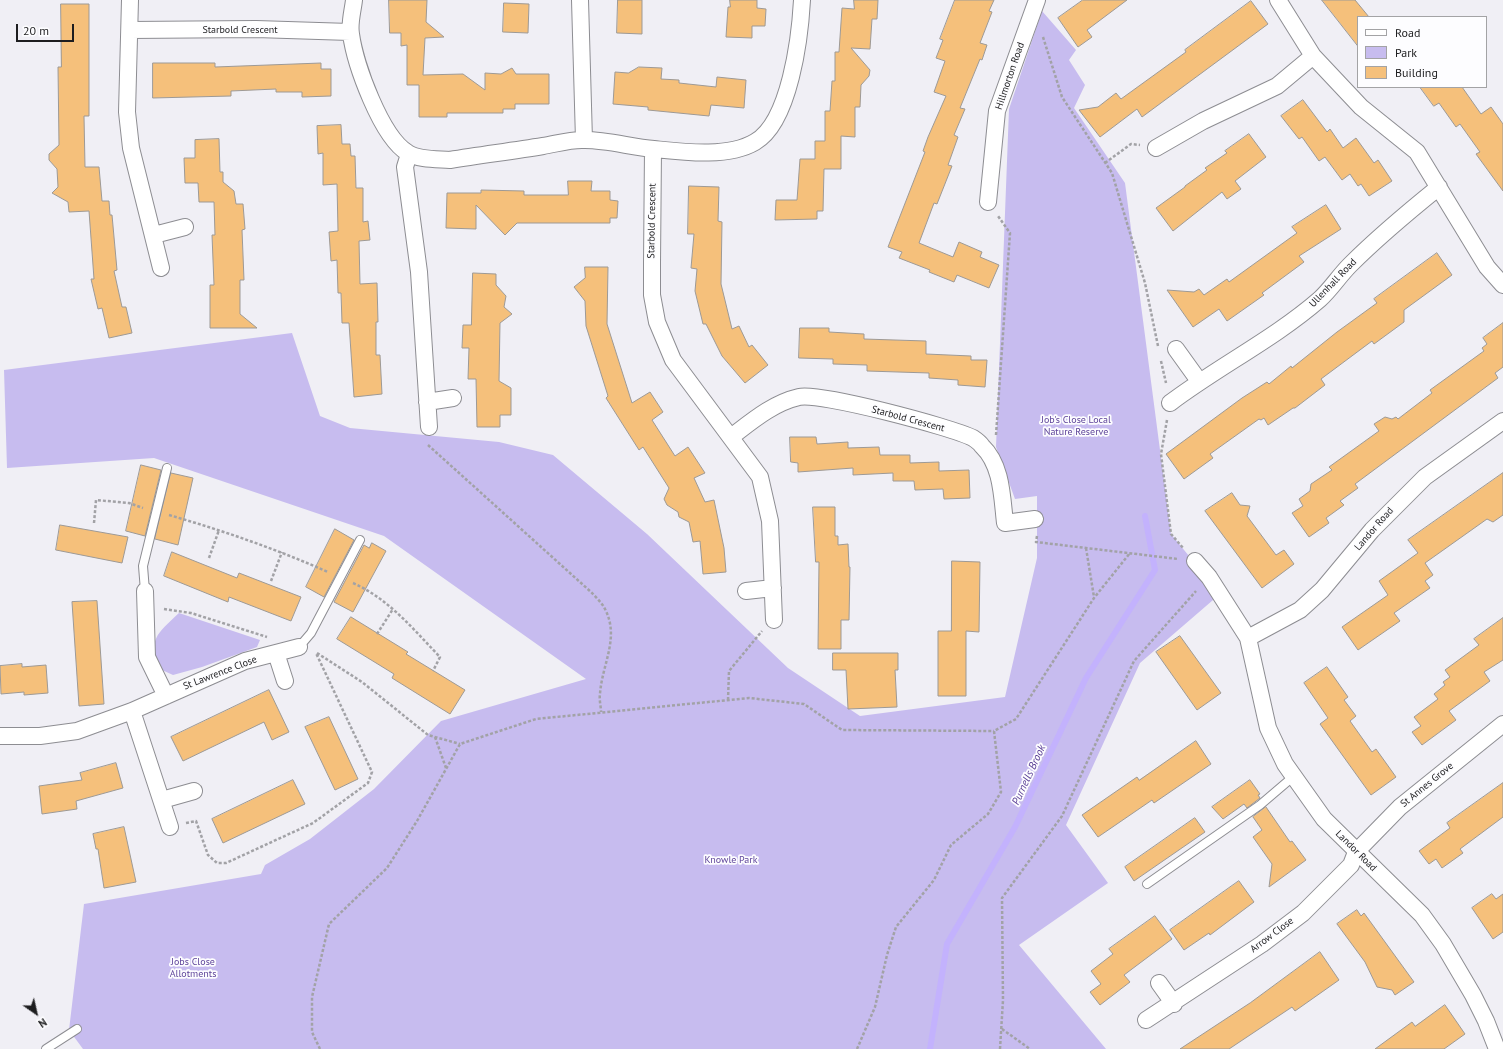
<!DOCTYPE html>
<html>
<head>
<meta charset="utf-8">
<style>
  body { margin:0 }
  #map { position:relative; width:1503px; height:1049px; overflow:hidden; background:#f0eff5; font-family:"PT Sans",sans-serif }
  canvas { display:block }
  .legend { position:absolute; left:1357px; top:16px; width:130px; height:72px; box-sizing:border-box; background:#fdfdff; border:1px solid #a3a3a5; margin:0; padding:5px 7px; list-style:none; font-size:12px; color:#1d1d1f }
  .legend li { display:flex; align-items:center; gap:8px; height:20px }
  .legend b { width:20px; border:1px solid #a3a3a5 }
  .north { position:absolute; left:16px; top:993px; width:40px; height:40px; -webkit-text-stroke:3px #fdfdff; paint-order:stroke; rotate:146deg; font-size:11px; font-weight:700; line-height:16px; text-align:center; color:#1d1d1f }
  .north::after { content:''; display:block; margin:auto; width:14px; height:18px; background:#1d1d1f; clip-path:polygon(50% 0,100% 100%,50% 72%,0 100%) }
  .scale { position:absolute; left:16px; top:24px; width:58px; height:18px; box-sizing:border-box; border:2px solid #1d1d1f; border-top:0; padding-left:5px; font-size:12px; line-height:14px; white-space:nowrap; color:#1d1d1f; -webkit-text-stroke:3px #fdfdff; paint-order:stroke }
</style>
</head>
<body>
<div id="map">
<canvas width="1503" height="1049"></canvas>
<ul class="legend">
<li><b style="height:5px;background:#fff"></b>Road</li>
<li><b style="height:11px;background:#c7bcef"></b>Park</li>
<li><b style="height:11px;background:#f5c07b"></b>Building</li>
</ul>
<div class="north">N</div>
<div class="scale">20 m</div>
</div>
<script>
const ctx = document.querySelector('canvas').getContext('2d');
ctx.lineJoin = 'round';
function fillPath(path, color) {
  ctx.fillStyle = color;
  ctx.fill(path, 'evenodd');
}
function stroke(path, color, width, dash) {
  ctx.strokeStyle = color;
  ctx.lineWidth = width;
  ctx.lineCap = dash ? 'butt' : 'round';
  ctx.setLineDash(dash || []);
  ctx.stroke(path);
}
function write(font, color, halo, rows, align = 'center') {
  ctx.font = font + ' "PT Sans",sans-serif';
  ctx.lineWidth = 3.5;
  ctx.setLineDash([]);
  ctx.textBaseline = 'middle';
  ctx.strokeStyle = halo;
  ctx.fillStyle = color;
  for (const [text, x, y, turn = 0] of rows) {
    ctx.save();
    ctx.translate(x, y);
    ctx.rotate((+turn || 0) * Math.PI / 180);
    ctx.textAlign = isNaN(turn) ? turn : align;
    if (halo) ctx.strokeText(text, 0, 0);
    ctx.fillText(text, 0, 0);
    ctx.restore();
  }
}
const green = new Path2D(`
  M1042,11l34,39 -7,10 16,25 -11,23 51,75 46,351 49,60 -80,69 -74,162 42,58 -89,62 87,104h-1023l-14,-19 15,-126 177,-30 4,-9 45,-26 64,-50 67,-68 145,-42 -202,-143 -230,-78 -147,10 -3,-98 288,-37 28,83 30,12 149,14 54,13 94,79 141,134 72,48 145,-19 32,-139v-62l-22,3 -19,-52 13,-338z
  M179,613l81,27 -3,7 -55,20 -29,8 -11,-5c-17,-29 -4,-37 17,-57z`);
const stream = new Path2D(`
  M930,1049l17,-105 68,-117 71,-149 69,-108 -10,-54`);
const building = new Path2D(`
  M389,0h38l-1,22 18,15 -19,1 -2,37 40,-1 22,16v-17l16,1 11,-6 4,6h33v30h-34v5h-12v4h-56v4h-28v-32h-12v-40l-6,1v-13h-11z
  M618,0h24v34l-25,-1z
  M730,0h27v8l9,1 -1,17h-13v12l-26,-1 2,-30h2z
  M854,0h24l-1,19h-5l-2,30 -19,-1 19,22 -1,6 -8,9 -1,22h-5v30l-14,-1v33h-17l-1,42h-6v8l-42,1 1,-20h21l3,-41h15v-18h10v-30h5l2,-30h3v-29h4l3,-44 12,1z
  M955,0h39l-5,11 3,1 -12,31 7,2 -5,15 -2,-1 -20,49 5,1 -11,26 4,2 -10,28 4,1 -15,38 -3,-1 -15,40 34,14 6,-15 23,10 -2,5 19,8 -10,23 -32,-13 -3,7 -25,-10 1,-2 -31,-12 3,-6 -14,-5 37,-95 -2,-1 5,-14 18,-41 -12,-4 11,-31 -9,-3 7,-18 -3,-1z
  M1083,0h44l-40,30 5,7 -14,10 -20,-29z
  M1322,0h33l14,17h-11v29z
  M1251,1l17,23 -126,93 -5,-8 -37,28 -21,-27 19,-3 18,-14 5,6 65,-47 -1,-2z
  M504,3l25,1 -1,29 -25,-1z
  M61,4h28v112h-5l1,51h14l3,34h7l1,14h2l5,55 -3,1 8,36h4l6,26 -23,5 -7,-30 -4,1 -7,-30h3l-5,-68 -20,1 -1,-10 -16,-9 6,-6 -1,-18 -8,-9v-6l10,-9 -1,-78h3z
  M153,63h62v4l106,-4v6h10v27l-29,1v-5h-26v-3l-45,2v5l-78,2z
  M639,67l23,1 -1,11 18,1v3l37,4 1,-10 29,3 -2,28 -33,-3 -2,11 -61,-6v-3l-35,-3 2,-32 13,1z
  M1420,87h42l19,27 10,-7 12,17v67l-27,-37 4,-2 -20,-28 -4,3 -17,-24 -5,3z
  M1303,100l24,32 3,-3 13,19 13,-10 18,25 4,-3 14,21 -23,15 -8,-12 -3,2 -8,-12 -8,6 -17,-23 -6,4 -17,-24 -3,2 -18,-23z
  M341,125l1,19h8l1,12h4l1,32h7v34l5,-1 2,19 -11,1 1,43 17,-1 1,39h-2v33h4l2,39 -28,3 -5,-74h-7l-1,-30h-3l-1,-33 -6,1 -2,-29 9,-1 -1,-47 -14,1v-32l-5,1 -1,-28z
  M1249,134l17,23 -31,24 6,8 -14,10 -5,-7 -49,39 -17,-23 29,-21v-1l22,-16 -2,-2 22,-15 -2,-2z
  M219,139l1,33h3v10l11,9 2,13h7l2,25 -3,1 2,50h-4v34l17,14h-47v-43h4l-2,-50h3l-1,-33h-15l-1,-19h-13l-1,-25h11v-18z
  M568,181h24l-1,10h19v9l8,1 -1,17h-7v5h-93l-12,12 -29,-30v24l-30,-1 1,-35h34v-3l43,1v4h44z
  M689,186l30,1 -1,34 4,1 -1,62 11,45 7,-3 10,21 3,-2 16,20 -23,18 -23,-27 -16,-32h-3l-8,-33 2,-22 -6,-1 3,-34h-6z
  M1326,205l15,24 -42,27 5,6 -42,31 2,2 -37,26 -8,-12 -26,18 -26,-37 27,2 5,-3 5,6 23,-16 2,3 68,-49 -5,-6z
  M1437,253l15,22 -48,35v12l-30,22 -2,-3 -51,38 4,6 -30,23h-2l-25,17 -4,-7 -3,2 -2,-1 -49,35 3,4 -29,21 -18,-25 76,-56 25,-16 2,2 22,-18 1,2 45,-36 40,-29 -3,-4z
  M585,267h23l-1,57 25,79 18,-11 13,20 -11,8 23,36 13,-9 17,26 -11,5 11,24 9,-2 10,48 2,24 -23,2 -3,-33 -7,1 -4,-20 -10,-5 -1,-5 -11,-7 -3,-6 5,-11 -26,-41 -4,3 -33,-52 2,-2 -22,-70 -1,-25 -11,-14 11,-9z
  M473,273l23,1v11l10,11 -2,11 8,7 -12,9 -1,58 12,7v27h-11v12h-23l-1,-48h-8l1,-31h-7l1,-23h8z
  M1503,323v44l-8,6 3,5 -143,106 3,4 -18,13 4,4 -18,13 3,5 -20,14 -17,-24 11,-7 -4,-7 11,-8 1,-7 21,-14 -3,-3 50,-36 -5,-7 11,-7 7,2 4,-2 2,2 34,-26 -2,-3 54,-39 -2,-3 5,-4 -4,-6z
  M800,328h29v4l35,2v5l62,2v13l45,2v4h16l-2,27 -27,-2v-5l-29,-2v-5l-62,-2v-6l-34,-1v-5l-34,-1z
  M790,437h26l1,7 31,-2v6l31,-1 1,8h30v8l29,-1v9l30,-1 1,28 -26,1 -1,-10 -28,1 -1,-9h-21v-8l-40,2v-7l-55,4v-9l-7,-1z
  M141,465l20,5 -16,66 -19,-5z
  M171,473l22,5 -15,67 -23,-6z
  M1503,473v42l-10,7 -6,-3 -62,44 8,12 -8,6 5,7 -36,25 6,8 -42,29 -16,-23 46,-32 -9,-14 39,-28 -10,-13z
  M1232,493l8,12 10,1 -3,10 29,39 8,-5 10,14 -32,24 -57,-77z
  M813,507h22v29h3v9l10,-1 1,23h1l-1,53h-8v29h-23l1,-87h-3z
  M60,525l68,12 -6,26 -66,-13z
  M335,529l19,11 -30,57 -18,-10z
  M372,543l14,8 -33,61 -19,-10 30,-57 5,3z
  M172,552l65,26 2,-5 62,24 -10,24 -62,-24 -1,5 -64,-26z
  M952,561l28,1 -1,70 -13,-1v65h-28v-65h13z
  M97,601l7,103 -25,2 -7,-104z
  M351,617l57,35 -2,2 59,36 -15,24 -58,-36 2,-4 -57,-35z
  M1503,618v42l-19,12 6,9 -41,30 7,9 -34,25 -10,-13 9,-6 -7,-9 24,-18 -4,-5 11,-9 -2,-3 7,-5 -5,-7 34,-25 -5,-6z
  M1180,636l41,57 -24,17 -41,-58z
  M833,653h65v17h-3l2,37 -49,2 -2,-39h-13z
  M22,664v3l24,-2 2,28 -24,2v-3l-23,2 -1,-28z
  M1327,667l21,30 -4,3 12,16 -6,5 22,31 4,-3 20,28 -25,18 -51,-71 8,-6 -24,-35z
  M269,690l20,42 -17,8 -8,-18 -81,39 -12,-24z
  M329,717l29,62 -23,11 -30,-63z
  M1196,741l15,23 -57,39 -2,-3 -54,37 -16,-22 55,-38 2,3z
  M116,763l7,25 -47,13 1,8 -35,5 -3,-28 43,-6 -2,-7z
  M293,780l12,24 -82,39 -11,-24z
  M1250,780l10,14 -2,1 2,3 -13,10 -3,-4 -21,15 -11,-12z
  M1503,783v34l-43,32 3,4 -21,15 -6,-9 -7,5 -10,-13 31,-23 -3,-5z
  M1266,807l24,35 2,-1 14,19 -37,27 3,-23 -19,-27 9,-7 -9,-13z
  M1195,818l10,14 -71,49 -9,-14z
  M124,827l12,55 -32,6 -6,-39h-2l-3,-15z
  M1239,881l15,21 -44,33 -1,-2 -25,17 -14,-20z
  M1492,894l4,5 7,-5v38l-10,7 -21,-31z
  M1357,910l4,6 3,-3 50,69 -19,13 -3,-5 -15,-3 -12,-25 -28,-38z
  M1155,916l17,23 -48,36 6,7 -30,23 -10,-13 11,-8 -10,-13 22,-17 -4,-5z
  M1320,952l19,28 -44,31 -3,-4 -63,42h-49l70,-46z
  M1445,1005l20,29 -21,15h-69l37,-27 3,4z`);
const path = new Path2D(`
  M1043,37l19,60 50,76 33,110 13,63
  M1105,163l26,-19 9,1
  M1161,361l5,22
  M1167,420l-6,34 10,80 13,15
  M996,435l14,-202 -12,-17
  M428,445l163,147c5,5 11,11 14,17 15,29 -3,55 -5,85 -1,6 1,12 1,18
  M169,515c55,16 107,34 159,57
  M94,523l2,-23 33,3 14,5
  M1037,536l-1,6 142,17
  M1086,548l8,49
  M209,558l10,-28
  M271,581l11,-29
  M353,583c36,16 60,46 87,74l-7,14
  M164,609l27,4 76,24
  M377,634l16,-25
  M317,653l45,29 66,53 32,9
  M728,700l1,-29 33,-40
  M435,737l11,31
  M186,823l10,-2 12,34 9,8h9l87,-40 55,-40 4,-11 -56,-119
  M1002,1029l28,20
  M320,1049l-8,-17v-35l17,-73 58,-56 30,-47 43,-77 76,-25 213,-21 55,6 38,26 152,1
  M857,1049l18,-42 12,-52 9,-28 38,-47 17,-35 37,-31 13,-22 -7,-61 22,-12 78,-121 36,-45
  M1000,1049l3,-49 -1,-102 60,-82 72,-155 62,-70`);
const service = new Path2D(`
  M145,591l-2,-25 24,-98
  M299,647l12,-14 49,-93
  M1147,884l113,-79 34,-29
  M46,1049l31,-20`);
const minor = new Path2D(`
  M130,0l-3,112 4,36 30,120
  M354,0c-1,10 -5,23 -3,34 4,30 30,103 57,119 11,7 29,6 42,7 31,-5 62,-9 93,-14 13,-2 28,-7 42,-6 23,0 46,7 69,9 29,3 74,9 101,-7 35,-20 45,-105 47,-142
  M580,0l4,140
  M1278,0l35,56 48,51 56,45 70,115 16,18
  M130,30l126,-1 94,3
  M1156,148l47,-27 74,-35 36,-30
  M653,149l-1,114v32l5,27 16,38 87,117 10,44 4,99
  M409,154l-4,13 14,105 10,155
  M988,202l9,-91 40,-111
  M154,235l31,-8
  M1176,349l23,32
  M427,402l26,-4
  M1170,403c49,-37 104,-64 150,-104 11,-10 19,-23 30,-34 28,-28 58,-53 89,-78
  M731,437c21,-16 42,-34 68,-40 20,-5 152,30 174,41 3,2 7,5 9,8 20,19 20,51 23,77l30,-4
  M1195,561l14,16 39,61 20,90 17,36 39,55 98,96 21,29 30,51 13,26 11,28
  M145,591l2,66 19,39
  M746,591l27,-3
  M1248,638l52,-28 22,-20 50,-60 53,-53 78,-56
  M276,653l9,28
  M132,711l38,116
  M0,736h40l37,-5 55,-20 113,-50 54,-14
  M162,800l32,-9
  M1159,983l15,21
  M1146,1020l116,-76 41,-31 48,-48 5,-13 44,-45 103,-83`);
const streetNames = [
  ["Starbold Crescent",240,30],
  ["Hillmorton Road",1010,76,-71],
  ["Starbold Crescent",652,221,-89],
  ["Ullenhall Road",1333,283,-46],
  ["Starbold Crescent",908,419,15],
  ["Landor Road",1374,529,-49],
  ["St Lawrence Close",220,673,-21],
  ["St Annes Grove",1427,785,-39],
  ["Landor Road",1356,851,45],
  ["Arrow Close",1272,935,-37]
];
const parkNames = [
  ["Job's Close Local",1076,420],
  ["Nature Reserve",1076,432],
  ["Knowle Park",731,860],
  ["Jobs Close",193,962],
  ["Allotments",193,974]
];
const waterNames = [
  ["Purnells Brook",1029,775,-65]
];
fillPath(green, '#c7bcef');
stroke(stream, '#c3b2fd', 6);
fillPath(building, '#f5c07b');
stroke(building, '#9d9995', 1);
stroke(service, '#8d8d92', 10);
stroke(minor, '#8d8d92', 18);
stroke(path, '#a2a2a6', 2.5, [3, 2]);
stroke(service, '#fff', 8);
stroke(minor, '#fff', 16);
write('10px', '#1d1d1f', '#fdfdff', streetNames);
write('10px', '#5e449a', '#fdfdff', parkNames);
write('italic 11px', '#5b4096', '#fdfdff', waterNames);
</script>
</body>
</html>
